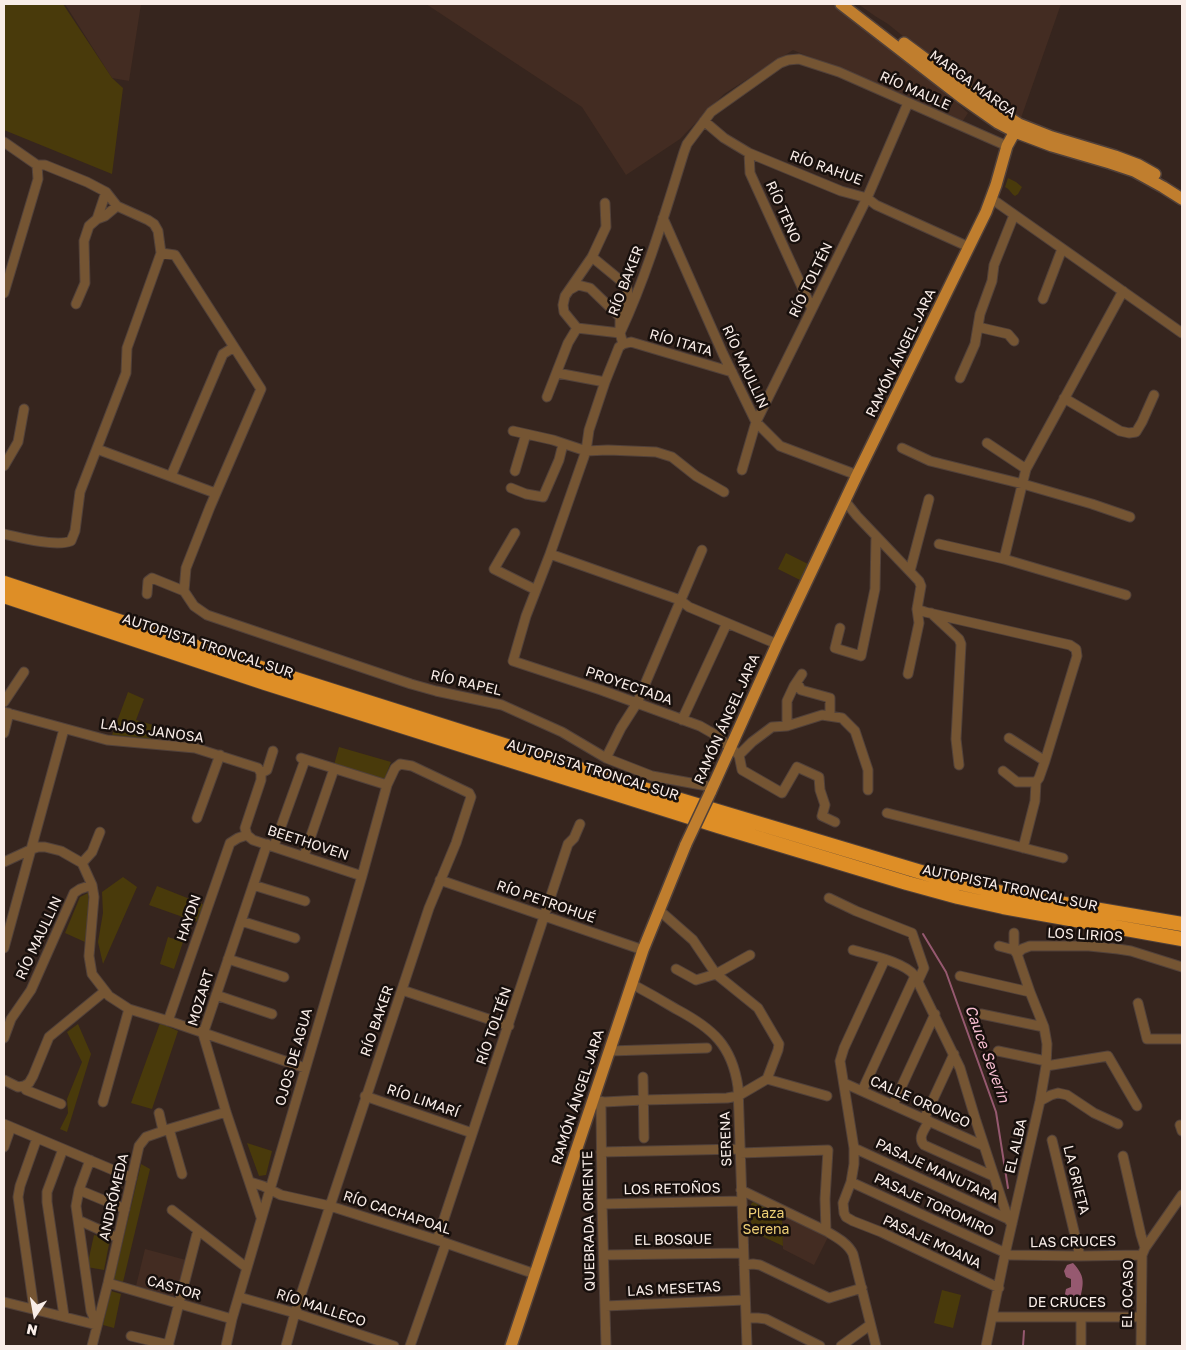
<!DOCTYPE html>
<html>
<head>
<meta charset="utf-8">
<style>
  body { margin:0 }
  #map { position:relative; width:1186px; height:1350px; overflow:hidden; background:#36251e; font-family:"Golos Text",sans-serif }
  canvas { display:block }
  .frame { position:absolute; inset:0; border:5px solid #f9ede8; pointer-events:none }
  .north { position:absolute; left:10px; top:1290px; width:50px; height:50px; -webkit-text-stroke:4px #18100d; paint-order:stroke; rotate:192deg; font-size:14px; font-weight:700; line-height:20px; text-align:center; color:#f9ede8 }
  .north::after { content:''; display:block; margin:auto; width:18px; height:22px; background:#f9ede8; clip-path:polygon(50% 0,100% 100%,50% 72%,0 100%) }
</style>
</head>
<body>
<div id="map">
<canvas width="1186" height="1350"></canvas>
<div class="frame"></div>
<div class="north">N</div>
</div>
<script>
const ctx = document.querySelector('canvas').getContext('2d');
ctx.lineJoin = 'round';
function fillPath(path, color) {
  ctx.fillStyle = color;
  ctx.fill(path, 'evenodd');
}
function stroke(path, color, width, dash) {
  ctx.strokeStyle = color;
  ctx.lineWidth = width;
  ctx.lineCap = dash ? 'butt' : 'round';
  ctx.setLineDash(dash || []);
  ctx.stroke(path);
}
function write(font, color, halo, rows, align = 'center') {
  ctx.font = font + ' "Golos Text",sans-serif';
  ctx.lineWidth = 5;
  ctx.setLineDash([]);
  ctx.textBaseline = 'middle';
  ctx.strokeStyle = halo;
  ctx.fillStyle = color;
  for (const [text, x, y, turn = 0] of rows) {
    ctx.save();
    ctx.translate(x, y);
    ctx.rotate((+turn || 0) * Math.PI / 180);
    ctx.textAlign = isNaN(turn) ? turn : align;
    if (halo) ctx.strokeText(text, 0, 0);
    ctx.fillText(text, 0, 0);
    ctx.restore();
  }
}
const built = new Path2D(`
  M65,4h76l-12,77 -17,-3z
  M426,4h407l114,90 21,19 -6,9 -169,-72 -69,44 -44,45 -54,36 -44,-68z
  M858,4h203l-40,114 -75,-47 -58,-47 -13,-8z
  M782,1214l46,23 -14,28 -31,-16z
  M145,1249l41,11 -9,35 -4,1 -37,-10z`);
const green = new Path2D(`
  M4,4h59l49,74 11,10 -11,86 -108,-44z
  M1008,178l8,4 6,5 -4,7 -3,2c-4,-2 -5,-7 -10,-9z
  M786,553l22,11 -8,16 -22,-11z
  M128,692l16,7 -8,21 17,5 -2,14 -39,-4z
  M339,747l52,15 -7,18 -50,-15z
  M123,877l14,10 -34,77 -5,-22 5,-29 -1,-21z
  M157,886l48,19 -8,17 -48,-17z
  M88,893l2,14 -5,35 -20,-9 15,-36z
  M168,937l15,5 -9,27 -14,-5z
  M160,1023l18,8 -26,78 -21,-6z
  M78,1024l13,30 -24,78 -7,-3 8,-16 -1,-14 15,-37 -15,-30z
  M247,1143l25,8 -6,24 -7,1z
  M141,1164l9,5 -27,113 -9,-3z
  M754,1201l28,13 1,32 -32,-15v-27z
  M94,1235l16,4 -6,31 -17,-3z
  M942,1290l19,5 -8,33 -19,-5z
  M111,1291l10,3 -7,34 -11,-3z`);
const water = new Path2D(`
  M1073,1263c12,13 11,19 7,36l-6,4 -6,-3 -3,-6 1,-5 5,-2v-8l-5,-2 -2,-6 3,-6z`);
const stream = new Path2D(`
  M923,934l23,38 50,140 12,76
  M1023,1346l1,-15`);
const minor = new Path2D(`
  M704,121l20,17 25,15 92,38 26,7 9,7 93,42
  M4,142l33,23 1,14 -34,114
  M749,153l1,20 62,136
  M37,165h8l42,17 19,10 -9,27 -8,7 -5,15 1,42 -9,21
  M106,192l11,14 31,14 6,4 4,7 3,22
  M992,199l190,134
  M663,218l60,136 33,68 24,24 77,29
  M97,219l8,-3 12,-10
  M592,257l34,28c5,13 -3,23 -6,36 0,4 0,8 0,12l-43,-5 -13,-16 -1,-7 2,-9 27,-39 14,-30 -1,-24
  M571,289l7,-4 12,3 31,30
  M1043,299l19,-50
  M978,327l30,7 6,7
  M623,344l8,-2 101,30
  M557,373l48,9
  M960,378l15,-34 5,-30 12,-33 2,-16 20,-50
  M547,397l21,-54 9,-15
  M1064,398l56,33 9,2 7,-1 6,-10 12,-27
  M513,431l40,9 33,11 22,-1 48,2 16,5 24,19 28,16
  M987,443l39,26
  M902,448l28,13 93,23 69,20 38,13
  M97,449l118,44
  M4,466l14,-24 6,-33
  M742,470l14,-48 111,-224 41,-95
  M515,471l11,-37
  M171,476l52,-122 11,-7
  M511,488l15,6 17,3 16,-37 4,-16
  M845,501l12,15 62,65 2,5 -4,23 8,3 145,33 6,4 1,7 -32,105 -6,17 -3,4h-19l-14,-11
  M515,533l-21,36 42,21
  M4,534c17,4 52,13 67,7l4,-10 5,-39 46,-119 1,-25 34,-95 14,2 86,134 -51,118 -24,61 -2,23 10,15 13,9 204,69 25,7 66,14 60,27 44,26 46,18 61,11
  M939,544l65,15 122,36
  M550,554l130,46 9,7 88,37
  M1004,559l22,-90 97,-178
  M910,571l19,-72
  M147,594l1,-13 4,-3 32,13
  M931,613l28,26 2,5 -5,95 3,26
  M840,628l-5,20 26,8 14,-67 1,-53
  M908,674l11,-51 -2,-14
  M797,682l4,8 29,8v18
  M4,702l20,-30
  M4,712l103,28 88,8 63,20 3,5v7l-16,48 2,7
  M682,720l45,-97
  M787,726v-25l7,-15 8,-12
  M4,733l5,-20
  M1009,738l36,23
  M739,755l3,15 40,23 15,-26 22,10 1,13 5,15 -3,11 13,6
  M301,758l86,27
  M606,758l15,-30 16,-25 65,-153
  M261,773l6,-3 6,-19
  M868,790v-20l-13,-39 -13,-13 -20,-3 -35,11 -15,1 -20,15 -13,13 -25,-21 -14,-8 -99,-36 -88,-29 13,-45 24,-62 36,-103 3,-21 16,-48 14,-35 4,-3 -3,-11c27,-58 45,-120 64,-181l3,-8 24,-32 69,-49 8,-3 11,-1 40,13 168,74
  M887,813l176,45
  M197,818l23,-63
  M247,835l6,5 109,36
  M274,846l31,-86
  M1023,848l12,-47 1,-19
  M304,856l30,-87
  M4,862l28,-13 6,-2h7l16,4 21,12 10,22 2,12 -5,59 3,18 17,22 20,13 46,14 130,45
  M82,863l10,-11 8,-20
  M440,880l203,70
  M253,885l52,16
  M829,898l27,13 56,22 12,35 -6,13
  M241,921l54,17
  M1014,933v17
  M4,948l60,-219
  M853,950c17,5 52,12 62,26l45,92 16,53 32,98 4,5
  M1017,954l5,-5 8,-3h59l29,3 13,2 51,16
  M228,959l56,18
  M885,959l-41,89 -4,13 14,87v16l-3,18 -8,21 1,10 2,4 7,4 28,11 118,56
  M676,969l20,11 20,-6 34,-19
  M960,976l70,16
  M632,984c15,8 29,16 44,25 36,19 56,36 62,78l9,259
  M402,990l107,36
  M216,995l56,19
  M1138,1003l9,36h35
  M981,1014l63,13
  M168,1021l62,-178 8,-5 9,-3
  M4,1038l7,-19 20,-29 43,-97 6,-4 12,-4
  M609,1051l98,-3
  M998,1051l48,10
  M1046,1066l62,-10 29,50
  M643,1077l1,61
  M767,1079l60,17
  M4,1080l14,7 6,-1
  M844,1083l140,63
  M24,1086l5,-3 4,-7 16,-39 56,-46
  M24,1086l2,4 35,14
  M862,1091l53,-115
  M365,1096l107,37
  M593,1100l11,2 39,-2 84,-2 11,-2 29,-17 11,-29 1,-6 -21,-36 -42,-34 -23,-34 -33,-29
  M594,1100l7,7 1,97 4,142
  M1040,1101l11,-6 7,-2 9,2 27,18 24,11
  M103,1102l26,-93
  M893,1105l42,-91
  M159,1113l4,17
  M924,1119l30,-65
  M929,1121c-4,8 -12,16 -5,24l69,31
  M4,1124l128,54
  M1180,1125l2,6
  M169,1129l13,45
  M1052,1140l28,116
  M4,1147l7,-20
  M854,1148l154,71
  M63,1149l-16,43v10l17,114
  M601,1152l139,-3
  M740,1153l88,-3 -3,49 1,32
  M1123,1156l18,79 4,13
  M90,1160l-11,30 -3,16 15,105 6,14
  M250,1182l13,4 18,9 49,11 107,34 98,34
  M851,1182l159,73 70,1 62,-1
  M79,1190l46,19
  M741,1190l85,41c10,6 22,12 27,23l23,92
  M602,1204l140,-3
  M172,1210l75,58
  M261,1217l-35,-105 -23,-78 64,-190
  M78,1220l40,18
  M437,1240l131,-396 6,-6 6,-14
  M604,1255l139,-2
  M744,1265l9,-1 7,1 69,33 33,-10
  M108,1283l124,36
  M239,1297l56,16 99,33
  M4,1302l93,23
  M605,1306l140,-6
  M34,1309l-16,-112 2,-11 17,-48
  M992,1317h149
  M746,1318h12l8,1 54,27
  M131,1336l38,9
  M92,1346l16,-63 31,-137 7,-9 23,-8 57,-17
  M168,1346l30,-116
  M226,1346l6,-27 130,-443 25,-91 8,-17 5,-4 12,2 57,27 2,4 -15,46 -27,65 -99,298 -35,107 -9,33
  M410,1346l36,-103
  M841,1346l29,-21
  M986,1346l19,-92 35,-153 6,-35 1,-22 -3,-17 -14,-35 -13,-38 -3,-4 -15,-4
  M1081,1346v-29
  M1141,1346l1,-91 3,-7 37,-53`);
const major = new Path2D(`
  M841,4l120,93 37,26 17,9 37,14 58,17 24,8 29,16 19,12
  M904,43l58,43 57,38 33,13 63,19 24,9 16,9
  M710,793l67,-149 80,-169 129,-263 10,-27 11,-39 12,-22
  M511,1346l132,-396 43,-106`);
const highway = new Path2D(`
  M4,583l244,81 382,121 321,96 61,14 170,29
  M4,596l261,87 453,143 189,57 51,14 45,10 179,32`);
const majorBridge = new Path2D(`
  M686,844l24,-51`);
const streetNames = [
  ["MARGA MARGA",973,84,36],
  ["RÍO MAULE",915,91,24],
  ["RÍO RAHUE",826,168,20],
  ["RÍO TENO",783,212,66],
  ["RÍO TOLTÉN",811,280,-64],
  ["RÍO BAKER",626,281,-69],
  ["RÍO ITATA",681,343,16],
  ["RAMÓN ÁNGEL JARA",901,353,-64],
  ["RÍO MAULLIN",745,367,65],
  ["AUTOPISTA TRONCAL SUR",208,646,18],
  ["RÍO RAPEL",466,683,13],
  ["PROYECTADA",629,686,19],
  ["RAMÓN ÁNGEL JARA",727,719,-66],
  ["LAJOS JANOSA",152,731,8],
  ["AUTOPISTA TRONCAL SUR",593,770,17],
  ["BEETHOVEN",308,843,18],
  ["AUTOPISTA TRONCAL SUR",1010,888,12],
  ["RÍO PETROHUÉ",546,902,19],
  ["HAYDN",189,918,-71],
  ["LOS LIRIOS",1085,935,3],
  ["RÍO MAULLIN",39,938,-65],
  ["MOZART",201,998,-73],
  ["RÍO BAKER",377,1021,-71],
  ["RÍO TOLTÉN",494,1026,-71],
  ["OJOS DE AGUA",294,1057,-74],
  ["RAMÓN ÁNGEL JARA",578,1097,-72],
  ["RÍO LIMARÍ",423,1101,19],
  ["CALLE ORONGO",920,1102,24],
  ["SERENA",726,1139,-92],
  ["EL ALBA",1016,1146,-77],
  ["PASAJE MANUTARA",937,1171,25],
  ["LA GRIETA",1076,1180,76],
  ["LOS RETOÑOS",672,1189,-1],
  ["ANDRÓMEDA",114,1197,-77],
  ["PASAJE TOROMIRO",934,1205,25],
  ["RÍO CACHAPOAL",397,1213,18],
  ["QUEBRADA ORIENTE",589,1221,-91],
  ["EL BOSQUE",673,1240,-1],
  ["PASAJE MOANA",932,1242,25],
  ["LAS CRUCES",1073,1242,-1],
  ["CASTOR",174,1288,16],
  ["LAS MESETAS",674,1289,-3],
  ["EL OCASO",1128,1294,-89],
  ["DE CRUCES",1067,1303],
  ["RÍO MALLECO",321,1308,18]
];
const parkNames = [
  ["Plaza",766,1214],
  ["Serena",766,1230]
];
const waterNames = [
  ["Cauce Severin",987,1054,70]
];
fillPath(built, '#432c22');
fillPath(green, '#493a0b');
fillPath(water, '#965970');
stroke(stream, '#965970', 2);
stroke(minor, '#51413a', 11);
stroke(major, '#51413a', 14);
stroke(highway, '#51413a', 16);
stroke(minor, '#755533', 9);
stroke(major, '#c07e2e', 11);
stroke(highway, '#de8e26', 14);
stroke(majorBridge, '#51413a', 14, []);
stroke(majorBridge, '#c07e2e', 11);
write('14px', '#f9ede8', '#18100d', streetNames);
write('14px', '#eecf75', '#18100d', parkNames);
write('italic 15px', '#f7bed1', '#18100d', waterNames);
</script>
</body>
</html>
